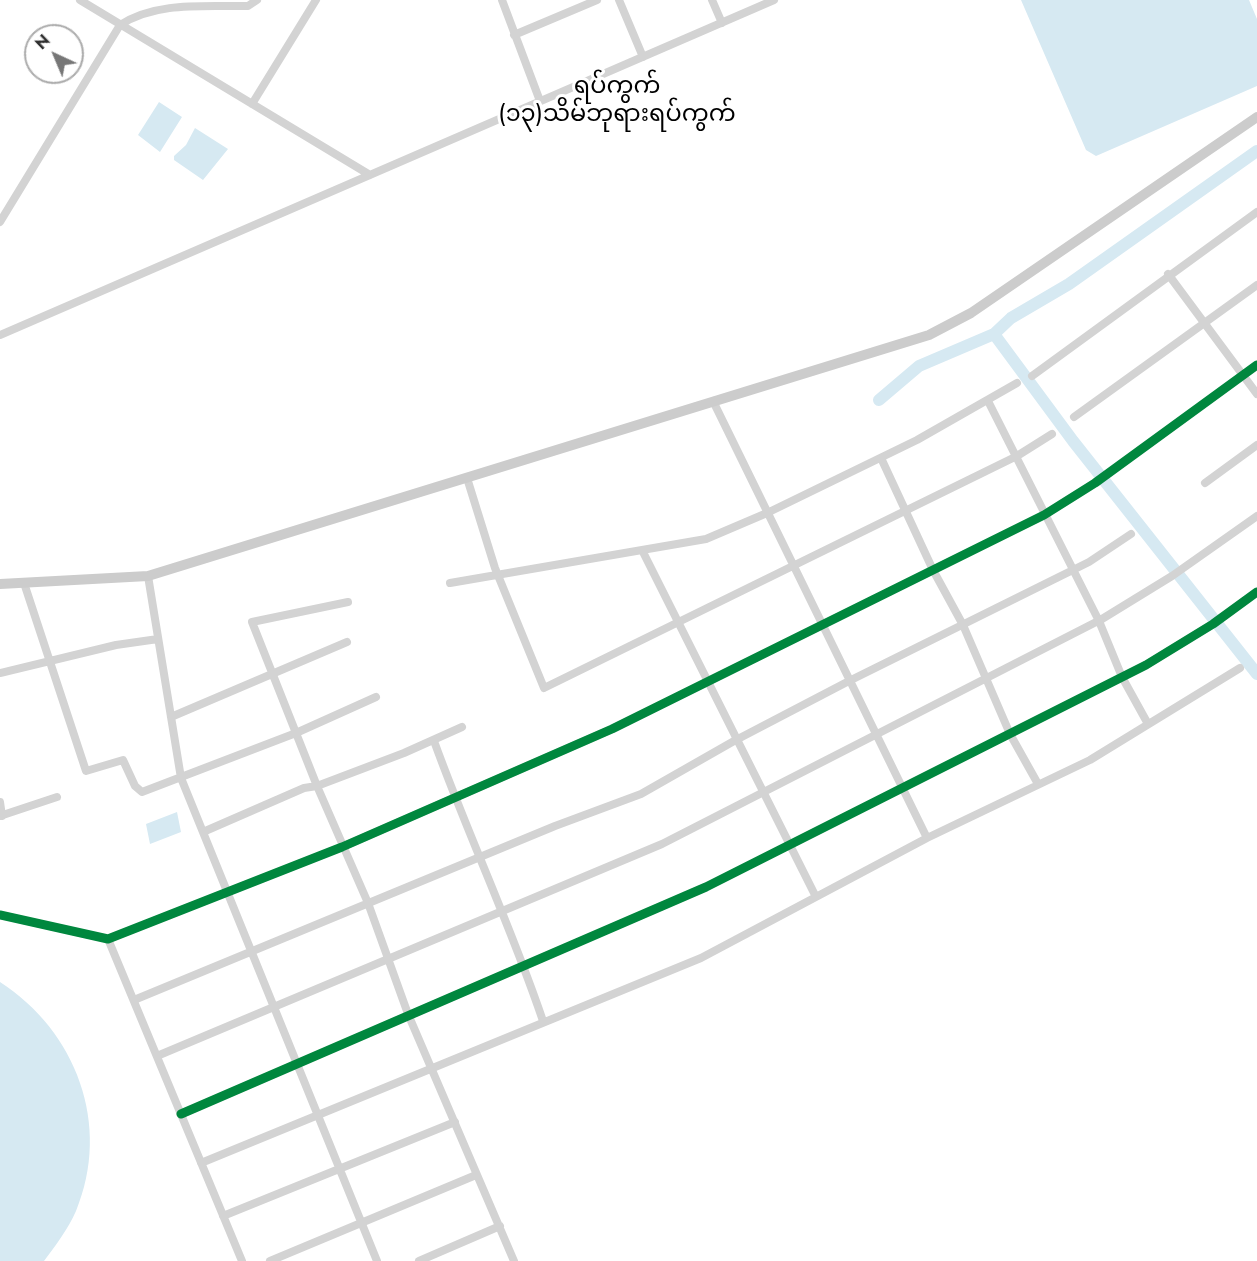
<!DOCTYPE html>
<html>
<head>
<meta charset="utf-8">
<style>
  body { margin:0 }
  #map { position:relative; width:1257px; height:1261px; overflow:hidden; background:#fff; font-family:Jost,sans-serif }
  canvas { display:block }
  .north { position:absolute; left:24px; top:24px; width:60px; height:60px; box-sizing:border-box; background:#fff; border:2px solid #ababab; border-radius:50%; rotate:316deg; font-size:16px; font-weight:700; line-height:24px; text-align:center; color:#2e2e2e }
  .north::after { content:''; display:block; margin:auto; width:21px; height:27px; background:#777; clip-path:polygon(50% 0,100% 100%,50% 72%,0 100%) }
</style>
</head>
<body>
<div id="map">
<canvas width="1257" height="1261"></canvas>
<div class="north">N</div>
</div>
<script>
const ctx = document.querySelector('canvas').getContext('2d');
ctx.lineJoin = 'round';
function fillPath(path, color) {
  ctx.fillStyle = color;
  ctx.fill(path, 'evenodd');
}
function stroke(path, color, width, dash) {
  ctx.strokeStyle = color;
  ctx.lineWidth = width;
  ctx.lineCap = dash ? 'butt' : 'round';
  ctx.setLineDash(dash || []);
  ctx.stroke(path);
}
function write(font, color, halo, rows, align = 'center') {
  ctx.font = font + ' Jost,"Noto Sans Myanmar",sans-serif';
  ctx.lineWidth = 6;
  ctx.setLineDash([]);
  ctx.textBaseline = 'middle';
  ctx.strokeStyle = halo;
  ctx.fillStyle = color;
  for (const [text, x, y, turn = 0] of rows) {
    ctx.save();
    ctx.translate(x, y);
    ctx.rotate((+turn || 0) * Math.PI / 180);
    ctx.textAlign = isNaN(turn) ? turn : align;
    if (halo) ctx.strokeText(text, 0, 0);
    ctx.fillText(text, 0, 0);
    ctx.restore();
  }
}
const water = new Path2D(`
  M1021,0h228l8,19v67l-161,70 -10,-6z
  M159,102l23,15 -22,35 -22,-17z
  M195,128l33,21 -25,31 -29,-20v-4l12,-11z
  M177,812l4,20 -31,12 -4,-20z
  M0,982c76,49 112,143 76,229 -8,18 -20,34 -32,50h-44z`);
const river = new Path2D(`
  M994,334l79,107 184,233
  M879,400l40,-34 75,-32 17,-16 58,-34 188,-133`);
const minor = new Path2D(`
  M80,0l290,175
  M502,0l38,101
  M619,0l24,57
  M712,0l10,23
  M514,35l83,-35
  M252,104l64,-104
  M0,222l120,-197c37,-24 85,-18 128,-19l9,-6
  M1168,274l89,120
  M0,335l774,-335
  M1032,376l225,-164
  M713,401l214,437
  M988,401l111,220 23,56 26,47
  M1074,417l183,-132
  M881,458l52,112 30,55 47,109 28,50
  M467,478l28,90 49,120 473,-232 35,-22
  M1205,483l52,-38
  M643,552l173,345
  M148,576l33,202 196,483
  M24,583l62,188 37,-11 12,26 7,6 154,-59 80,-36
  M450,583l256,-44 61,-26 150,-73 100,-57
  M348,602l-96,20 65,164 51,117 40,111 106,247
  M0,673l116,-28 42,-6
  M171,717l176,-75
  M434,741c34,94 77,185 109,280
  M0,802l2,14
  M0,816l57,-19
  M203,832l101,-44 13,-2 87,-33 58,-26
  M0,915l108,24 234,-92 270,-118 432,-214 51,-32 162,-118
  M108,939l134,322
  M134,1000l421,-174 86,-32 93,-53 115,-60 240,-119 42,-28
  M157,1056l505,-212 440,-225 70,-43 85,-60
  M181,1114l525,-227 440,-222 67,-41 44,-32
  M201,1163l500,-205 226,-120 163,-78 150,-92
  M223,1216l232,-94
  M270,1261l206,-86
  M419,1261l81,-35`);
const secondary = new Path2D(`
  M0,584l148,-8 781,-241 42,-22 286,-196`);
const cycleway = new Path2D(`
  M0,915l108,24 234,-92 270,-118 432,-214 51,-32 162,-118
  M181,1114l525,-227 440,-222 67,-41 44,-32`);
const quarterNames = [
  ["ရပ်ကွက်",617,87],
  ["(၁၃)သိမ်ဘုရားရပ်ကွက်",617,115]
];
fillPath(water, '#d6e9f2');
stroke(river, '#d6e9f2', 12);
stroke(minor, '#d3d3d3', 8);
stroke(secondary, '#ccc', 10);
stroke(cycleway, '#00873e', 9);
write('24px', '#000', '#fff', quarterNames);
</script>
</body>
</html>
